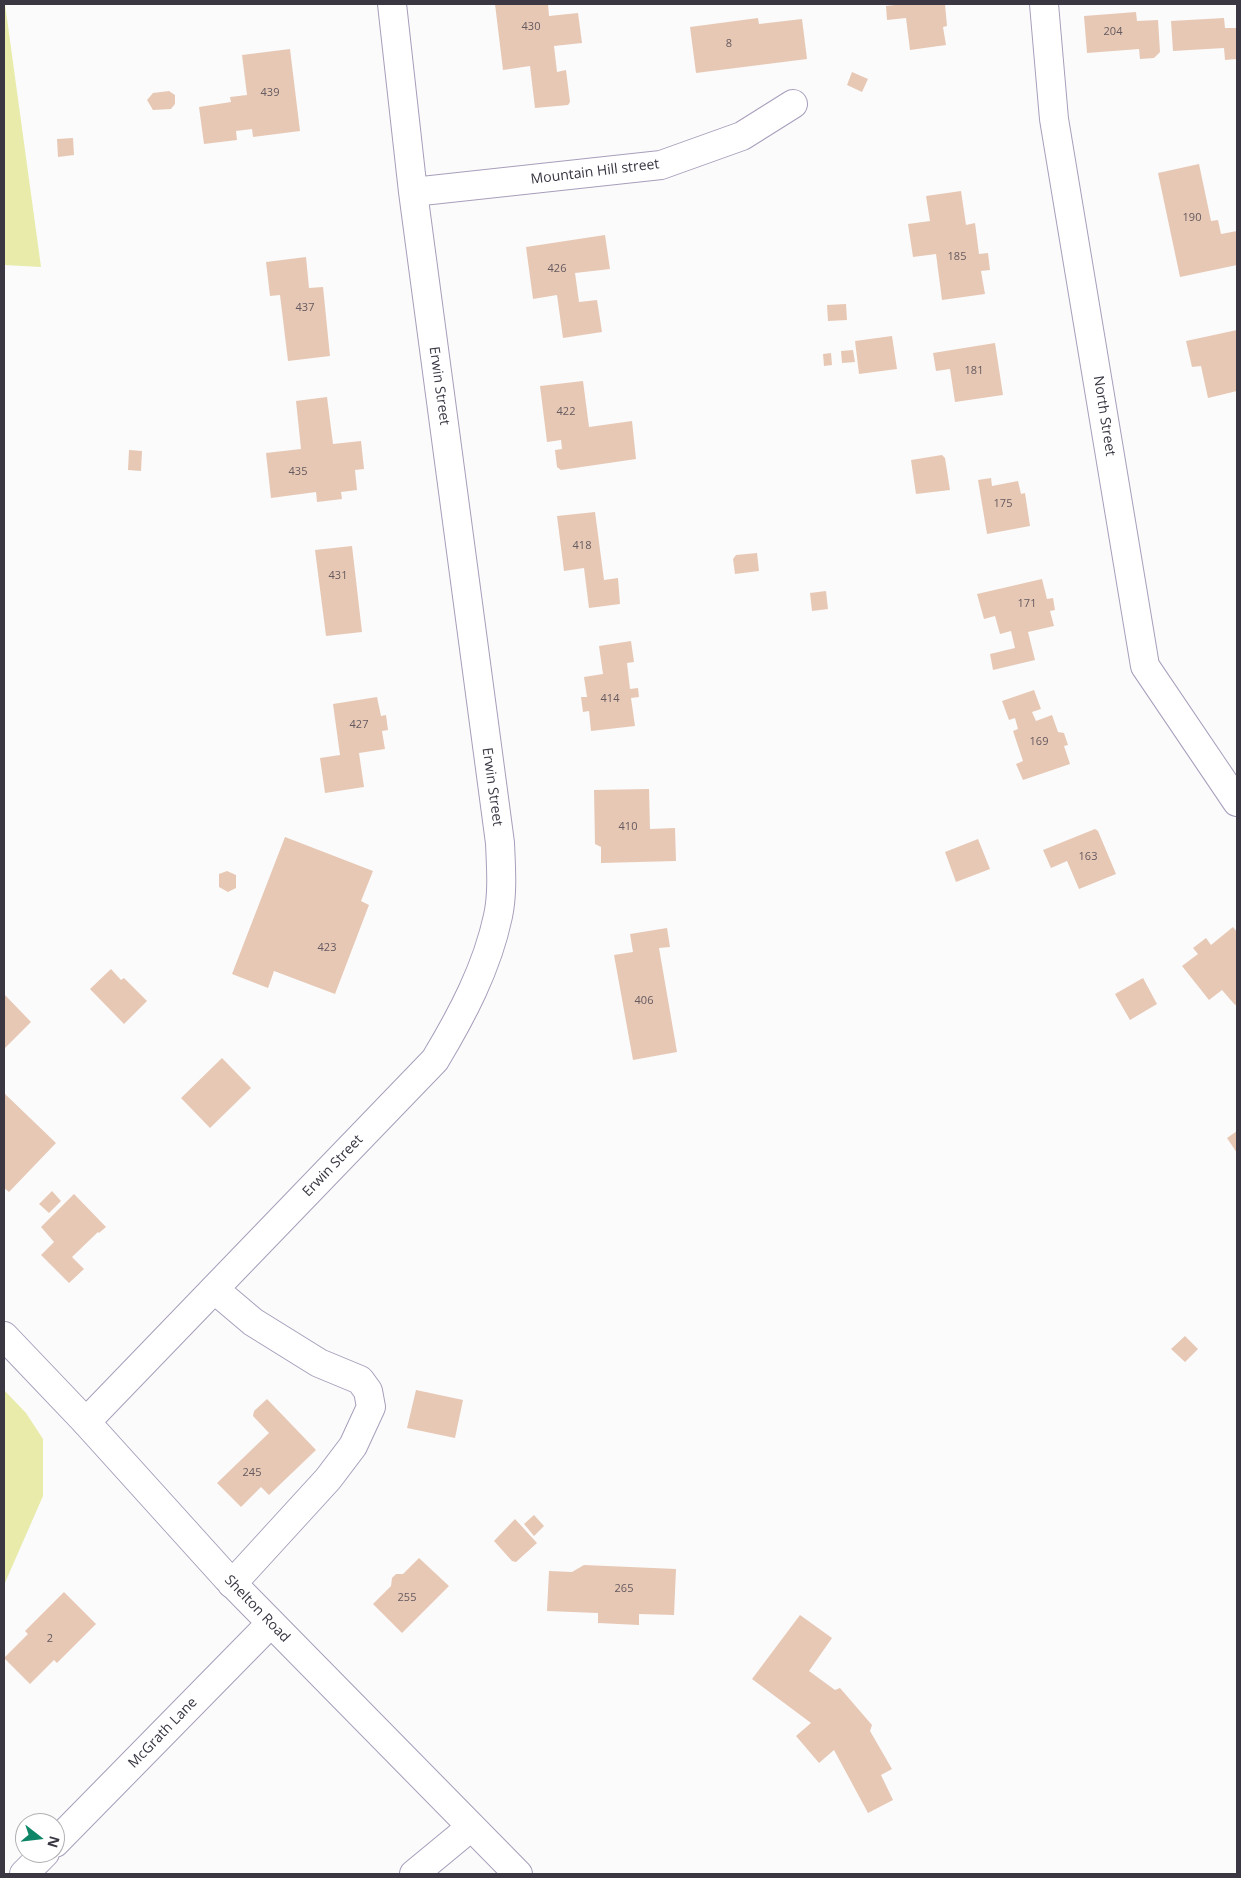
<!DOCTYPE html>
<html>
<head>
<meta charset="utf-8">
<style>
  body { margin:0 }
  #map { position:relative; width:1241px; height:1878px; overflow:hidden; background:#fbfbfb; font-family:"Open Sans",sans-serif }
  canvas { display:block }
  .frame { position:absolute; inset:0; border:5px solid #3a3642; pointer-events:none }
  .north { position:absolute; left:15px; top:1813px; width:50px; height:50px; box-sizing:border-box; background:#fff; border:1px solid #b0afb3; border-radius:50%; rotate:106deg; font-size:14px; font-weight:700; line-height:20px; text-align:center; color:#3a3642 }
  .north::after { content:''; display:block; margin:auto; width:18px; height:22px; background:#0d8566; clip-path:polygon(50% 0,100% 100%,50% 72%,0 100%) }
</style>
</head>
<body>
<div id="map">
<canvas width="1241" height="1878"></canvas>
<div class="frame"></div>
<div class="north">N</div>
</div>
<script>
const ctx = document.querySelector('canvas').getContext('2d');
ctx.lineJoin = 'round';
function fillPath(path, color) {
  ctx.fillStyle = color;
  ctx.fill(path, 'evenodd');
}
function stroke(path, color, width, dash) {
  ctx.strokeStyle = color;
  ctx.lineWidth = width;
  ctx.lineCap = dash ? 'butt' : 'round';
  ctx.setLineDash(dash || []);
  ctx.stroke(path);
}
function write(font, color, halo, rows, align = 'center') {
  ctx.font = font + ' "Open Sans",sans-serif';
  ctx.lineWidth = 4.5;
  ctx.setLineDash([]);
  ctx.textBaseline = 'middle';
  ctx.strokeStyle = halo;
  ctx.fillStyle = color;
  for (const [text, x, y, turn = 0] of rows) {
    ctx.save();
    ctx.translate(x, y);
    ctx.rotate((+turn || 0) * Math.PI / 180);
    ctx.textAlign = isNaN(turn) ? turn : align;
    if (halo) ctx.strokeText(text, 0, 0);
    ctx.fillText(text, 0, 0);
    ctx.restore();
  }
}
const green = new Path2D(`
  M4,4h1l36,263 -37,-2z
  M4,1390l22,23 17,26v57l-39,89z`);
const building = new Path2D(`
  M495,4h53l1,12 29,-3 4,30 -28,3 3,26 9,-2 4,32 -2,3 -33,3 -5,-42 -27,4z
  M904,4h41l2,22 -4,1 3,18 -36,5 -4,-32 -19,2 -1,-14z
  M1136,12l1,9 21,-1 2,32 -6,6 -14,1 -1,-10 -52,4 -3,-37z
  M758,18l1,6 43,-5 5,40 -111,14 -6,-46z
  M1224,18l1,10h12v31l-12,1 -1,-12 -51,3 -2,-30z
  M290,49l10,82 -47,6 -1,-8 -16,2 1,9 -33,4 -5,-37 32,-5 -1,-5 17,-2 -5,-40z
  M852,72l16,7 -6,13 -15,-7z
  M169,91l6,4v9l-4,5 -18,1 -6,-10 6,-7z
  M73,138l1,17 -16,2 -1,-18z
  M1199,164l12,57 7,-1 3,14 16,-3v34l-57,12 -22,-104z
  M961,191l5,34 9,-2 4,31 9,-1 2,17 -9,1 4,23 -43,6 -6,-46 -23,3 -5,-33 22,-3 -4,-25z
  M605,235l5,34 -35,4 4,29 18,-2 5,32 -39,6 -6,-43 -24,4 -7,-52z
  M306,257l3,31 14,-1 7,69 -42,5 -8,-66 -10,1 -4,-34z
  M846,304l1,16 -19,1 -1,-16z
  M1237,330v61l-29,7 -7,-32 -9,1 -6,-26z
  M892,336l5,33 -38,5 -4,-33z
  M995,343l8,52 -48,7 -5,-33 -14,2 -3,-18z
  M853,350l2,12 -13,1 -1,-12z
  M831,353l1,12 -8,1 -1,-12z
  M583,381l6,46 43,-6 4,38 -75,11 -4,-3 -2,-17 7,-1 -1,-9 -14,2 -7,-56z
  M327,397l6,47 28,-3 3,28 -9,1 2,20 -16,2 1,7 -25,3 -1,-10 -45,6 -5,-45 35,-4 -5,-48z
  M129,450l13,1 -1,20 -13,-1z
  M942,455l3,3 5,32 -34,4 -5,-34z
  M991,478l1,8 26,-5 3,13 4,-1 5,33 -43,8 -9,-54z
  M595,512l9,68 14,-2 2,26 -31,4 -5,-40 -20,3 -7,-55z
  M352,546l10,86 -36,4 -11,-86z
  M757,553l2,18 -24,3 -2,-15 3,-4z
  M1042,579l5,20 6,-1 2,12 -5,1 4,15 -26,6 7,28 -42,10 -3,-16 25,-6 -4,-17 -11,3 -5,-18 -11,3 -7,-25z
  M826,591l2,18 -16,2 -2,-18z
  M631,641l3,21 -7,1 3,26 8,-1 1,9 -8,1 4,28 -44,5 -2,-20 -6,1 -2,-15h6l-3,-20 19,-3 -4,-28z
  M1034,690l7,19 -9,3 4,9 16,-6 6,17 6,1 4,12 -4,1 6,18 -47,16 -7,-16 7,-3 -10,-30 5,-2 -3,-11 -6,2 -7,-19z
  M377,697l4,19 5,-1 2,15 -6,1 3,18 -26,4 5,34 -39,6 -5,-35 20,-3 -7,-51z
  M649,789l1,40 25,-1 1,33 -75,2v-16l-6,-3 -1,-54z
  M1095,829l3,2 18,43 -37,15 -12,-28 -16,7 -8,-18z
  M285,837l88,34 -12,30 8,4 -34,89 -61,-23 -6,17 -36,-14z
  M978,839l12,30 -34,13 -11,-30z
  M227,871l9,4v13l-8,4 -9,-5v-13z
  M1233,927l4,5v72l-2,1 -13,-15 -13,10 -27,-34 16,-12 -5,-6 13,-10 5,7z
  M667,928l3,19 -11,1 18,104 -44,8 -19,-105 19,-3 -3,-18z
  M111,969l10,11 3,-2 23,23 -23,23 -34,-35z
  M1143,978l14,26 -27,16 -15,-26z
  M4,994l27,28 -27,27z
  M222,1058l29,30 -41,40 -29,-30z
  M4,1093l52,50 -47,49 -5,-4z
  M1237,1131v22l-10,-15z
  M52,1191l9,10 -12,12 -10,-9z
  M74,1194l32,33 -7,6 -1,-1 -26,25 12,12 -15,14 -28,-28 13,-13 -13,-15z
  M1185,1336l13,13 -13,13 -14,-13z
  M416,1390l47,10 -8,38 -48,-10z
  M267,1399l49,51 -47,45 -8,-8 -20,20 -24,-24 52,-50 -16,-17 1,-5z
  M534,1515l10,11 -10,10 -10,-12z
  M515,1519l22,24 -21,19 -4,-1 -18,-20z
  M419,1558l30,28 -47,47 -29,-29 18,-18 1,-8 4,-4h7z
  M584,1565l92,4 -2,46 -35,-1v11l-41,-2v-10l-51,-2 2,-40 23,1z
  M64,1592l32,32 -39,39 -3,-3 -24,24 -26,-26 24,-24 -3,-3z
  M800,1615l32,23 -23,33 26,19 5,-2 32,37 -2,6 22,38 -11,6 12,25 -25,13 -34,-63 -15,13 -23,-27 15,-13 -59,-44z`);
const minor = new Path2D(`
  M1044,4l10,115 91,547 92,136
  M413,192l248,-27 81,-29 51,-32
  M214,1289l39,33 66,41 41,17 8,11 3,16 -18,39 -25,33 -96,105
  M86,1422l349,-362c27,-45 52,-92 63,-144 5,-23 3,-49 2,-73l-87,-651 -21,-188
  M55,1843l216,-220
  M24,1874l21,-21
  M414,1874l57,-47`);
const major = new Path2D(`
  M4,1336l82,86 141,156 291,296`);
const numberNames = [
  ["430",531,27],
  ["204",1113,32],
  ["8",729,44],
  ["439",270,93],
  ["190",1192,218],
  ["185",957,257],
  ["426",557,269],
  ["437",305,308],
  ["181",974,371],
  ["422",566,412],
  ["435",298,472],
  ["175",1003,504],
  ["418",582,546],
  ["431",338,576],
  ["171",1027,604],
  ["414",610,699],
  ["427",359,725],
  ["169",1039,742],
  ["410",628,827],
  ["163",1088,857],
  ["423",327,948],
  ["406",644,1001],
  ["245",252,1473],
  ["265",624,1589],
  ["255",407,1598],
  ["2",50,1639]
];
const streetNames = [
  ["Mountain Hill street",595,172,-7],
  ["Erwin Street",439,386,82],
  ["North Street",1104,416,81],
  ["Erwin Street",492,787,82],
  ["Erwin Street",333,1166,-46],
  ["Shelton Road",257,1609,46],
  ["McGrath Lane",163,1733,-46]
];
fillPath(green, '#e8ebaa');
fillPath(building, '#e7c8b5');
stroke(minor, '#a89ebb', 30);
stroke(major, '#a89ebb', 30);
stroke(minor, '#fff', 28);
stroke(major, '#fff', 28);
write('11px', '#655a5f', null, numberNames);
write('14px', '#3a3642', '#fff', streetNames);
</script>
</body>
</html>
